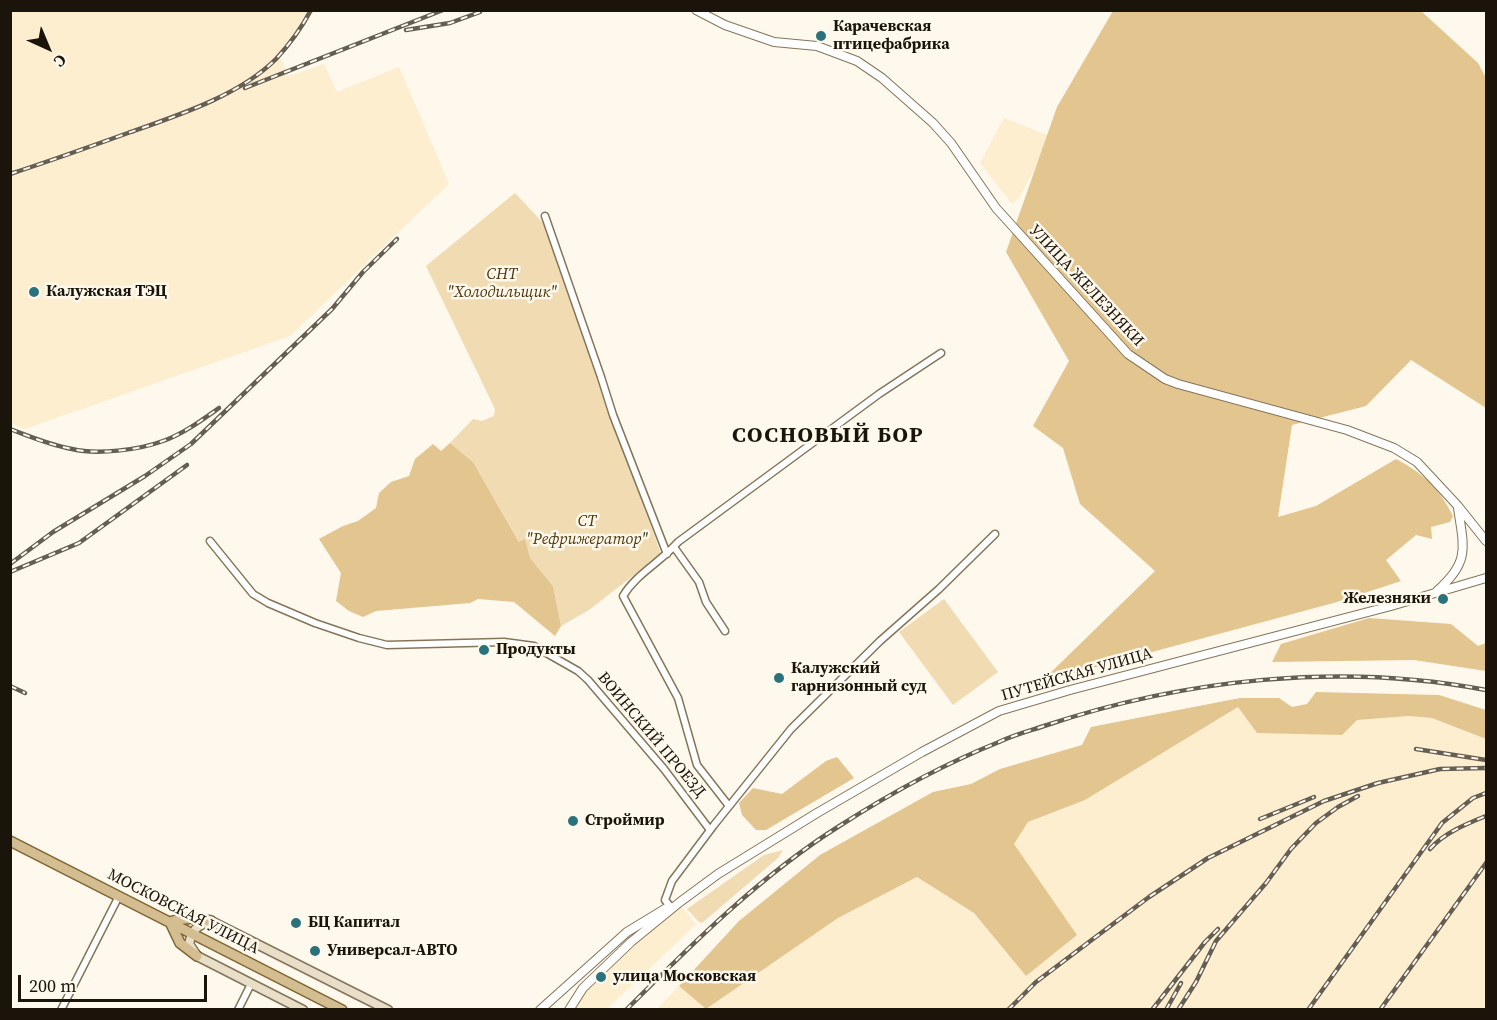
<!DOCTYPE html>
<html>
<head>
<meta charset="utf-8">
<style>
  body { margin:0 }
  #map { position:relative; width:1497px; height:1020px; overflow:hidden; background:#fff8ec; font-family:"Source Serif 4",serif }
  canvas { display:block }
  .frame { position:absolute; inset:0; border:12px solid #1a140a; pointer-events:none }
  .north { position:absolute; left:18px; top:18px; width:60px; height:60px; -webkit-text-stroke:4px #fff8ec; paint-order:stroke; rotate:136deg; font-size:16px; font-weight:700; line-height:24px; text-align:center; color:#1a140a }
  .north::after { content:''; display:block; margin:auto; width:21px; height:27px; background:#1a140a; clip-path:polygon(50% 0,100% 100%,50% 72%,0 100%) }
  .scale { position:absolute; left:18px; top:975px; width:189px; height:27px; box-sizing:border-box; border:3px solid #1a140a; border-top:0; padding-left:8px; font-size:18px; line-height:21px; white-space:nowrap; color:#1a140a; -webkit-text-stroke:4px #fff8ec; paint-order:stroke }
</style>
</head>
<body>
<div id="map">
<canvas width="1497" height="1020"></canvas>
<div class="frame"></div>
<div class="north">С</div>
<div class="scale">200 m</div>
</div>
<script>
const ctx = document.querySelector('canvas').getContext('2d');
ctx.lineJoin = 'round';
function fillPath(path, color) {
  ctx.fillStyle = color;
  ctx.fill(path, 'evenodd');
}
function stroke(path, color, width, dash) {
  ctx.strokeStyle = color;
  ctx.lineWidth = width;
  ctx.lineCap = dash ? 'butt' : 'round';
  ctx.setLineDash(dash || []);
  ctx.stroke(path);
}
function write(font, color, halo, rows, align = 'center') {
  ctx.font = font + ' "Source Serif 4",serif';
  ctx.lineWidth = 5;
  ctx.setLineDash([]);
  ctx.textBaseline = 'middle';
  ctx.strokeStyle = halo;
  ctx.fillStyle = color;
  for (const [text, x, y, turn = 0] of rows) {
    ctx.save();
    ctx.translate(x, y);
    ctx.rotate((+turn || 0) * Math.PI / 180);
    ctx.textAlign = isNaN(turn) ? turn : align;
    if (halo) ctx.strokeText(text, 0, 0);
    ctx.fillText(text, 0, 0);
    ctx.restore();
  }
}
const built = new Path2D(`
  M11,10l303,1 -16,25 -18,21 9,19 35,-12 13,28 62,-25 50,117 -159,152 -265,93 -15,-6z
  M1004,118l48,19 -33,61 -7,6 -32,-41z
  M1238,707l119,13 52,-4 23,2 54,21v270l-830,1 23,-24 27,23 132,-91 79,-41 57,36 52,62 51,-40 -63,-91 14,-22 57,-22z
  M681,906l15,18 -89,85h-28l-4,-3 16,-21 42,-40z`);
const green = new Path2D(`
  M515,193l31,33 57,169 58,159 -72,56 -28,16 -8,-40 -23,-28 -5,-18 -5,3 -47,-81 -23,-19 23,-24 9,2 12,-5 1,-7 -69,-143z
  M944,599l54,73 -45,33 -54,-73z
  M783,850l-5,8 -76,65 -3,-1 -12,-13 77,-54z`);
const forest = new Path2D(`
  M1113,11h308l57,52 8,15v330l-75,-48 -45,46 -74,19 -14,92 38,-11 80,-47c28,15 43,29 57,57l-3,6 -19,5 1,12 -16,-4 -30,25 15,21 -64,21 -296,80 114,-111 -75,-67 -17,-56 -30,-22 36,-65 -63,-109 51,-145z
  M450,443l23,19 46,80 6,-3 5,19 23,28 8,40 -6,10 -41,-34 -36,-3 -8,4 -94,8 -13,6 -14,-6 -13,-10 5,-28 -22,-34 24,-13 15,-5 18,-13 3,-15 12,-11 18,-6 6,-17 18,-15 8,7z
  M1369,618l82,6 27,22 8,-3v28l-72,-11 -142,2 9,-18z
  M1316,692l123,3 47,15v29l-54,-21 -23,-2 -52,4 -15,15 -85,-2 -19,-26 -153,93 -57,22 -14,22 63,91 -51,41 -52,-63 -57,-36 -79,41 -132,91 -27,-23 60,-65 81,-66 113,-63 38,-8 29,-15 82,-24 9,-18 149,-29h39l13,9 15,-3z
  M837,757l17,21 -88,52h-10l-14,-15 -3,-12 14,-15 29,6 44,-33z`);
const minor = new Path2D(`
  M545,216l56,161 12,38 54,139
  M210,541l43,53 15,9 47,20 44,15 28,7 117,-3 30,4 44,25 10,9 76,89 46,61
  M674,547l25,35 7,20 19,29
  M729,806l-32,-41 -19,-67 -55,-102c13,-22 38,-34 55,-54l201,-148 62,-41
  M670,906l-5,-6 7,-19 42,-56 77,-96 89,-88 59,-52 56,-55
  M61,1010l58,-114
  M238,1010l13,-26`);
const tertiary = new Path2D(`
  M696,10l29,15 49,17 43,4 40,15 25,17 51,45 18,20 45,65 132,146 37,25 13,5 169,46 47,18 23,14 41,44 28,35
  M1437,591c33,-29 27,-43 21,-83
  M540,1010l87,-78 41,-25
  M569,1010l14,-22 48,-46 49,-40 38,-28 99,-61 105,-61 77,-41 71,-21 321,-84 95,-28`);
const secondary = new Path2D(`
  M303,1010l-106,-54 -8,-12c3,-14 8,-19 22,-23l177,89`);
const primary = new Path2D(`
  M10,841l332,169
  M197,956l-17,-13 -10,-21c15,-5 26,-4 41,-1`);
const rail = new Path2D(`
  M406,30l44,-7 30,-11
  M245,88l198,-78
  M10,174c40,-13 79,-27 118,-41 48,-17 111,-37 148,-74 13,-14 26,-32 35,-49
  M10,429c21,8 40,16 62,20 25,6 67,1 91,-8 20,-7 39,-21 56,-33
  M10,564l43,-32 92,-56 46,-32 141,-135 31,-37 34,-33
  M10,572l69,-29 108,-78
  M10,686l15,7
  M1416,749l70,11
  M1260,819l54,-22
  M1430,849c14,-16 36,-25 56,-33
  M626,1010c67,-67 135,-135 215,-185 50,-32 103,-61 158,-83 14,-7 30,-11 45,-16 140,-47 297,-64 442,-36
  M1008,1010l28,-28 57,-43 56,-42 59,-39 116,-57 54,-18 62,-14 46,-1
  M1152,1010l53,-68 13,-13
  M1166,1010l15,-27
  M1178,1010l18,-28 20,-41 50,-58 25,-34 25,-26 22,-16 20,-11
  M1308,1010l134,-187 31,-25 13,-5
  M1380,1010l106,-147`);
const markers = [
  [821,36,6,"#2a737c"],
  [34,292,6,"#2a737c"],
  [1443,599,6,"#2a737c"],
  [484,650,6,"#2a737c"],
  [779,678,6,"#2a737c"],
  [573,821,6,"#2a737c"],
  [296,923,6,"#2a737c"],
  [315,951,6,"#2a737c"],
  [601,977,6,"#2a737c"]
];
const poiNames = [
  ["Карачевская",833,27],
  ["птицефабрика",833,45],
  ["Калужская ТЭЦ",46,292],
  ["Железняки",1431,599,"right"],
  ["Продукты",496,650],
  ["Калужский",791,669],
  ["гарнизонный суд",791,687],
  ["Строймир",585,821],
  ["БЦ Капитал",308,923],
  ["Универсал-АВТО",327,951],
  ["улица Московская",613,977]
];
const parkNames = [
  ["СНТ",502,275],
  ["\"Холодильщик\"",502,293],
  ["СТ",587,522],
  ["\"Рефрижератор\"",587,540]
];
const streetNames = [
  ["УЛИЦА ЖЕЛЕЗНЯКИ",1086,286,47],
  ["ПУТЕЙСКАЯ УЛИЦА",1077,675,-16],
  ["ВОИНСКИЙ ПРОЕЗД",651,735,50],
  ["МОСКОВСКАЯ УЛИЦА",183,912,27]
];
const districtNames = [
  ["СОСНОВЫЙ БОР",828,436]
];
fillPath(built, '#feeed0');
fillPath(green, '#f1dbb2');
fillPath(forest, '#e3c58f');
stroke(minor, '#84755a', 9);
stroke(tertiary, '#84755a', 10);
stroke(secondary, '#84755a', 11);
stroke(primary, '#7f6532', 12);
stroke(minor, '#fff', 6);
stroke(tertiary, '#fff', 8);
stroke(secondary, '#e9dec8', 8);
stroke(primary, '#d3bd91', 9);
stroke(rail, '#645e53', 4.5);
stroke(rail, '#fff8ec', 2, [7]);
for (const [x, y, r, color] of markers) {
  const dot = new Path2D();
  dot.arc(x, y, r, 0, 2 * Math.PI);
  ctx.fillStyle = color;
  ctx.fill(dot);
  stroke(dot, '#fff8ec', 2);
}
write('bold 16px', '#1a140a', '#fff8ec', poiNames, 'left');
write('italic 16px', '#4d380c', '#fff8ec', parkNames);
write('16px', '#1a140a', '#fff8ec', streetNames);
ctx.letterSpacing = '1.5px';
write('bold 22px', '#1a140a', '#fff8ec', districtNames);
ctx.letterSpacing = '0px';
</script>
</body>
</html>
